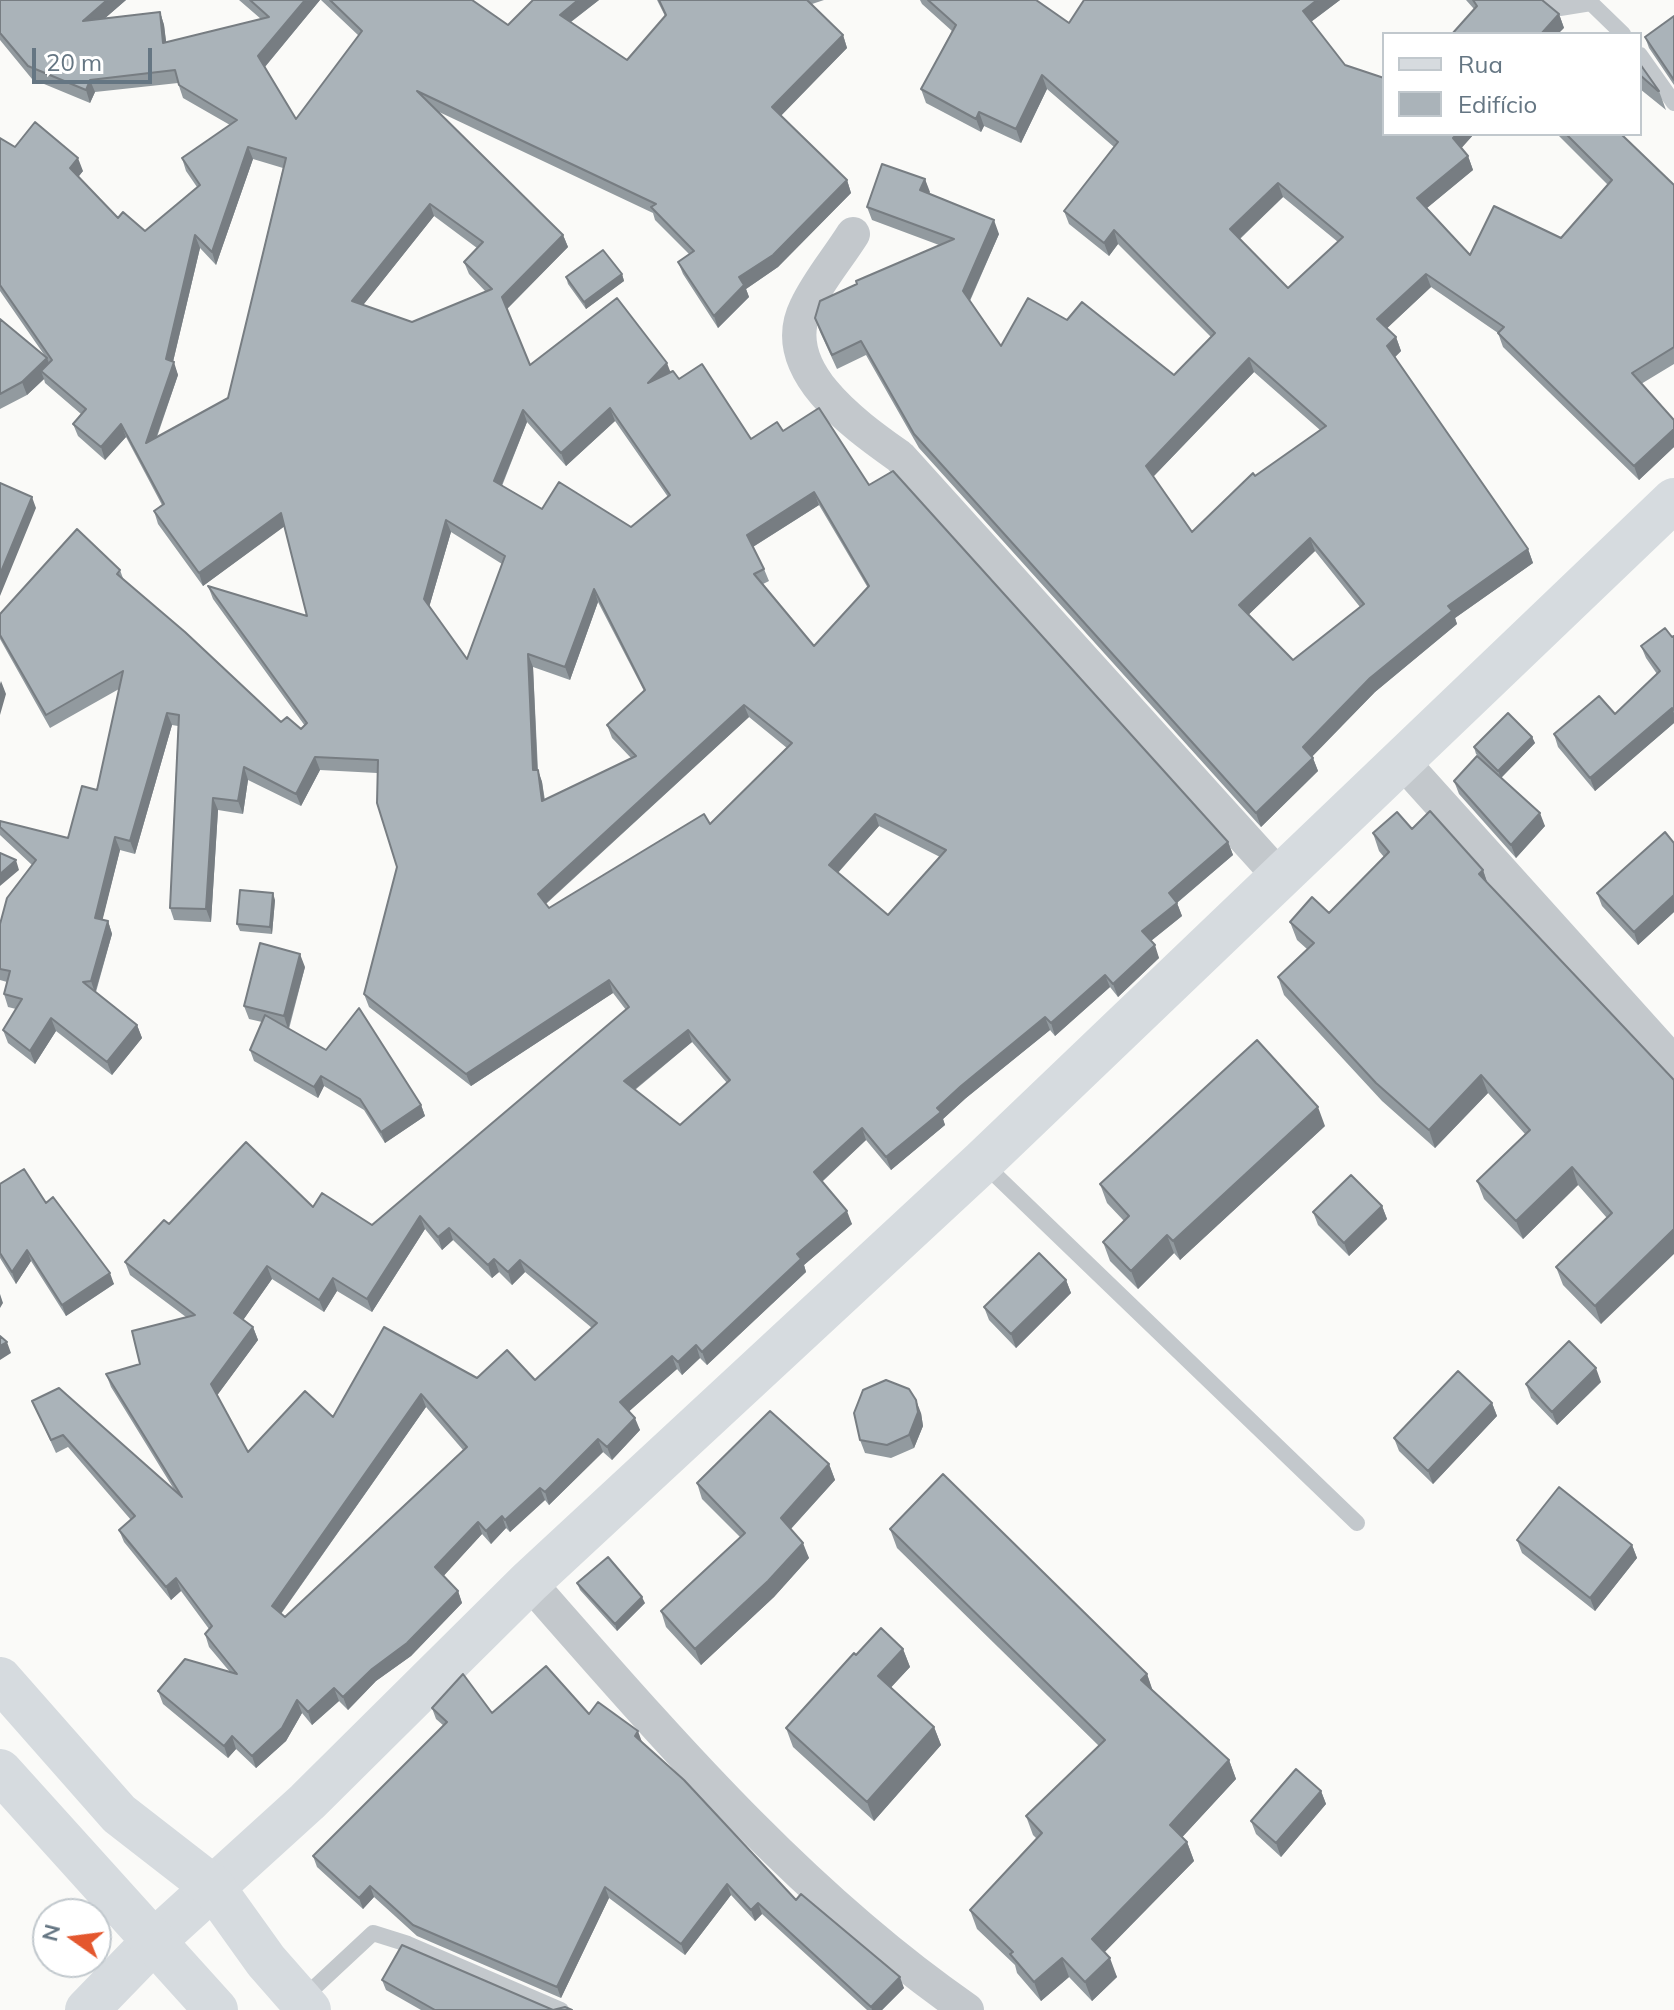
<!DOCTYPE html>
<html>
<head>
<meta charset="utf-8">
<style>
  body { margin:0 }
  #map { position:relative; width:1674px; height:2010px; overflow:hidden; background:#fafaf8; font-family:Mulish,sans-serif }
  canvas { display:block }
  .legend { position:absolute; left:1382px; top:32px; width:260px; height:104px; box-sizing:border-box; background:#fff; border:2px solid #c1c8cd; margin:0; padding:10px 14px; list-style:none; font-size:24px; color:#657683 }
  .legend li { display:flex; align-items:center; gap:16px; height:40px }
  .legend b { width:40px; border:2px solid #c1c8cd }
  .north { position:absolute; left:32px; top:1898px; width:80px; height:80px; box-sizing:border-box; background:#fff; border:2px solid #c1c8cd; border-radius:50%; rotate:284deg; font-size:22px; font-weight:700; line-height:32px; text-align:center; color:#657683 }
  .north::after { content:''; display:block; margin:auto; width:28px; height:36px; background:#e4572e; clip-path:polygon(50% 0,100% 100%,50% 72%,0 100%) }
  .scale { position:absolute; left:32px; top:48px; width:120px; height:36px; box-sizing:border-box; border:4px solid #657683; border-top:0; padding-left:10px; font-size:24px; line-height:28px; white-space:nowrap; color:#657683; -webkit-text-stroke:6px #fff; paint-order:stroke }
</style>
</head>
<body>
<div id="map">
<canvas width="1674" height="2010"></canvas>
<ul class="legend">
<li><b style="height:10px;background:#d6dbdf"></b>Rua</li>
<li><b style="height:22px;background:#aab3b9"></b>Edifício</li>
</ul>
<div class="north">N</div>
<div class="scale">20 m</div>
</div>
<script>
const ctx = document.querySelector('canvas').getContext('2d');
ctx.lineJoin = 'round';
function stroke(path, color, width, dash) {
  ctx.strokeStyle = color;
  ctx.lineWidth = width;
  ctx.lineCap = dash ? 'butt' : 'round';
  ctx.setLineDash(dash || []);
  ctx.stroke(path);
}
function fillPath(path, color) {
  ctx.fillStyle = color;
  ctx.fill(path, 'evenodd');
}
const lane = new Path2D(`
  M1549,0l11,8 31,-5 32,31
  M1640,55l34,48
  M984,1164l373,359
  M301,2000l72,-67 35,11 153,66`);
const street = new Path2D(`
  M853,234c-15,24 -35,47 -47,73 -31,63 52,120 94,150l379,419
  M1401,760l273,303
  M529,1582c134,152 270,312 438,428`);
const secondary = new Path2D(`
  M87,2010l66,-68 154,-140 222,-220 453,-420 692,-662`);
const highway = new Path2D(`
  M0,1679l119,135 94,73 53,74 43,49
  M0,1771l216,239`);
const wall = new Path2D(`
  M0,0h126l-21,18 55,-6 4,13 2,18 95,-24 -22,-19h81l-55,67 31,52 63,-83 -38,-36h151l36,25 25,-25h66l-28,22 56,38 38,-44 -8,-16h167l-12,4 31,31 4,13 -66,67 66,65 4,13 -73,74 -32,22 3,8 -31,31 -35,-54 -5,-12 11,-8 -34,-34 -2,-7 -216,-102 126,124 5,12 -61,62 23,56 140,7 81,67 32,-8 86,54 359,357 5,13 -56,48 5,13 -31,25 8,17 -41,39 -8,-10 -55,49 -5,-6 -84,68 -23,21 2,6 -54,45 -25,-30 -44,42 30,42 -48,41 2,7 -99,93 -7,-7 -18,17 -5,-6 -48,42 11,19 -28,30 -9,-8 -54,53 -4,-5 -35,32 -4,-4 -15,16 -9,-10 -39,42 15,15 4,12 -51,53 -35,25 -28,29 -9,-9 -27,24 -10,-12 -16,28 -30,27 -20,-19 -8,9 -65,-54 -5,-13 72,-19 -21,-25 -4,-13 4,-5 -28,-38 -10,9 -47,-58 -5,-12 12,-10 -63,-73 -12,6 -24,-52 143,90 -64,-104 -5,-13 34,-10 46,-47 -56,-42 -5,-13 44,-38 144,-17 59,18 254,-215 -13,-17 -142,93 -102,-79 -5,-13 33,-127 -20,-94 -57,-3 -19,36 -53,-26 -5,34 -25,-4 -7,112 -37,-2 -4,-12 8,-182 -6,-1 -37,129 -15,-4 -18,70 6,1 4,13 -16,58 41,33 5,13 -30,37 -56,-44 -21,33 -27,-21 -5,-13 13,-21 -8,-2 -4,-13 3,-12 -7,-2v-56l32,-59 -32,-30v-14l68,17 29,-48 22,-101 -69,39 -50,-89v-25l120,-44 4,11 157,141 20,7 4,-3 -92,-127 -5,-13 99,30 -23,-90 -81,60 -45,-62 -4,-13 8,-6 -36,-68 -21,23 -27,-24 -5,-12 8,-10 -36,-31 -1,-4 -17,16 -27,14v-90l45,37 -45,-65v-153l15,9 68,24 -5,6 40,41 27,13 52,-44 -11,-16 -4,-13 48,-33 -47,-27 -5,-15 -83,9 -5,11 -58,-24 -32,-39zM253,159l30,9 -55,230 -71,39 21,-62 -5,-13 27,-114 16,17zM434,216l43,32 -13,14 5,12 17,18 -74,30 -49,-17zM615,421l53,76 -37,30 -89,-18 -40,-23 25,-64 39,44zM819,505l49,83 -54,58 -51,-62 6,-3 -5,-12 -11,-22zM451,532l51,32 -35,95 -38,-52zM598,602l46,89 -37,34 5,13 19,20 -86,42 -3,-18 -4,-12 -5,-103 37,13zM749,717l38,31 -77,76 -161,84 -3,-4zM879,826l61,31 -52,58 -50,-42zM692,1042l35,41 -47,42 -45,-35zM425,1229l17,21 11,-10 39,38 7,-6 13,13 13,-13 67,56 -57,52 -58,-2 -144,39 -85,35 -31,-57 41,-55 -5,-13 -10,-7 29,-41 52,33 13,-21 35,21zM426,1407l37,43 -178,167 -4,-3z
  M920,0h116l33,23 15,-23h256l-29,22 73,112h90l-13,14 7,8 5,14 -46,38 43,47 91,-17 47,-53 -51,-51h64l53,51v179l-33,20 33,36v27l-35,33 -136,-133 -5,-14 -67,-46 -44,41 9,9 5,14 -6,6 133,192 5,14 -78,55 2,6 -82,68 -63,64 6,15 -57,56 -342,-379 -53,-93 -29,14 -17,-37 -5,-14 124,-73 -67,-25 -5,-13 58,-28 4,15 70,40 -29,67 31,45 66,-26 107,55 37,-38 -93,-93 -9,12 -40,-32 -5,-13 50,-64 -67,-58 -26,54 -37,-17 -3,6 -55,-29 -5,-14 31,-58 -30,-27zM1283,197l55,45 -50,46 -48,-49zM1254,372l66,58 -65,46 -63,56 -39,-55zM1315,551l45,56 -67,53 -45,-45z
  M1466,0h76l17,14 5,14 -90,-19z
  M1674,16v69l-25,-37 -4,-11z
  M1640,64l19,27 7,19 -26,-21z
  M622,274l2,7 -38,28 -18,-25 -2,-7z
  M1674,636v87l-79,68 -37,-44 -4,-13 61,-20 42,-40 -11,-16 -5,-12z
  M1532,737l3,6 -34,35 44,48 -29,32 -57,-64 -5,-13 38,-11 -16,-16 -2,-7z
  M1412,829l71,41 4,12 187,198 -73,244 -38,-39 -7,-18 51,-49 -29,-33 -55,54 -39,-40 -7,-18 48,-47 -37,-41 -53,55 -53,-47 -98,-106 -6,-18 29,-28 -10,-9 -7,-18 39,-9 55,-56 -5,-6 -6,-18z
  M1674,843v69l-36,33 -36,-39 -5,-13z
  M275,900l-3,34 -32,-3 -3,-7z
  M305,967l-16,62 132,76 4,11 -40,27 -21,-33 -40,-24 -6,12 -64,-37 -4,-11 12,-28 -13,-3 -5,-13z
  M1325,1126l-145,134 -6,-7 -36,36 -28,-28 -7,-19 21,-21 -17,-18 -7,-19z
  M0,1184l46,19 68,81 -48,32 -35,-55 -15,23 -16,-26z
  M1382,1206l5,13 -38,37 -31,-31 -5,-13z
  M1066,1280l5,13 -55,55 -27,-28 -5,-13z
  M1601,1382l-44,43 -26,-27 -5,-14z
  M1492,1403l5,13 -64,68 -34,-33 -5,-13z
  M921,1413l2,13 -9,22 -23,10 -26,-5 -5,-13z
  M829,1464l6,16 -44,49 18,29 -35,39 -73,68 -35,-38 -5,-16 79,-74 -38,-38 -5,-16z
  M890,1529l257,145 5,16 77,70 7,19 -54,58 5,5 7,19 -90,91 13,25 -25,24 -23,-24 -28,24 -24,-28 -2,-8 -38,-36 -7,-19 67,-71 -4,-4 -7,-19 73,-70 -202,-198z
  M1517,1540l115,5 5,13 -42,53 -73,-58z
  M577,1583l68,20 -28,28 -37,-41z
  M903,1649l7,18 -19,20 43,40 7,18 -67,76 -81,-74 -7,-19 70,-73z
  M432,1708l60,5 97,1 53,29 154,157 108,88 -22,22h-15l-105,-96 -7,7 -24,-26 -46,60 -76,-57 -48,100 -144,-62 -43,-39 -11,12 -46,-42 -4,-11 131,-130 -8,-7z
  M1321,1791l5,13 -45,53 -25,-23 -5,-13z
  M382,1980l171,30h19h-151l-35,-20z`);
const shadedWall = new Path2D(`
  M107,0h19l-39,34 -4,-13z
  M305,0h15l-57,69 -5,-13z
  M578,0h21l-35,27 -4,-12z
  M1317,0h23l-32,24 -5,-13z
  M160,12l4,13 4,31 -5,-13z
  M1559,14l5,14 -6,6h-17z
  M843,35l4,13 -70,72 -5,-13z
  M1042,75l5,14 -26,54 -5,-14z
  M90,80l5,12 -5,11 -4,-13z
  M979,112l5,14 -3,6 -5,-13z
  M1457,134h17l-16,18 -5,-14z
  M248,147l5,12 -37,106 -4,-13z
  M1468,156l5,14 -51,42 -5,-14z
  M78,158l5,13 -8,10 -5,-13z
  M925,179l5,13 -5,12 -5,-14z
  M847,180l4,13 -73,74 -32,22 3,8 -31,31 -4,-12 25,-39z
  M1278,183l5,14 -48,46 -5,-14z
  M430,204l4,12 -78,98 -4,-13z
  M994,220l5,14 -31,70 -5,-13z
  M1114,230l4,14 -9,12 -5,-13z
  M195,235l5,13 -29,122 3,-8 4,13 -28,80 -4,-12z
  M563,235l5,12 -61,62 -5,-12z
  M622,274l2,7 -38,28 -2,-7z
  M1426,274l5,13 -49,46 -5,-14z
  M1396,337l5,14 -9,9 -5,-14z
  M47,358l5,13h-11l3,8 -17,16 -5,-13z
  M1249,358l5,14 -103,107 -5,-13z
  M667,363l5,13 -24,7z
  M610,408l5,13 -49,45 -5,-13z
  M523,410l4,12 -29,72 -4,-13z
  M121,424l5,13 -21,23 -4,-13z
  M1674,429v18l-35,33 -5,-14z
  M814,492l5,13 -68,43 -4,-13z
  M32,497l4,11 -36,88v-22z
  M281,513l4,13 -82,60 -4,-13z
  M446,520l5,12 -23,79 -4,-12z
  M1310,538l5,13 -71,68 -5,-14z
  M1528,549l5,14 -78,55 2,6 -82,68 -67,69 -5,-14 67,-69 78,-72z
  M594,589l4,13 -28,78 -5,-13z
  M528,654l5,13 5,116 -5,-13z
  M1,681l5,13 -6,21v-31z
  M744,705l5,12 -206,189 -5,-12z
  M1672,708l2,5v10l-79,68 -5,-13z
  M167,713l5,12 -37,129 -5,-13z
  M1532,737l3,6 -34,35 -3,-7z
  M315,757l5,13 -19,36 -5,-12z
  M1313,758l5,13 -57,56 -5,-14z
  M244,767l4,13 -5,34 -5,-13z
  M538,770l4,12 4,32 -4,-13z
  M213,798l5,12 -7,112 -5,-13z
  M1540,813l5,13 -29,32 -5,-13z
  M875,814l4,12 -46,52 -4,-13z
  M115,837l5,13 -20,80 -5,-12z
  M1228,842l5,13 -60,51 -4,-13z
  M16,860l3,10 -19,16v-12z
  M1483,870l6,18 -10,-14z
  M273,893l2,7 -3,34 -2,-7z
  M1674,895v17l-36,33 -4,-13z
  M1177,903l5,13 -35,28 -5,-13z
  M108,921l4,13 -17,59 -4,-12z
  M1155,945l4,13 -41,39 -5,-13z
  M300,954l5,13 -17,62 -4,-13z
  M1105,975l5,12 -55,49 -4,-13z
  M609,980l4,13 -142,93 -5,-12z
  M1045,1017l5,13 -84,68 -23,21 2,6 -54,45 -5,-13 75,-71z
  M51,1018l5,13 -21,33 -5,-13z
  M137,1025l5,13 -30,37 -5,-13z
  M688,1030l4,12 -63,52 -5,-13z
  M1481,1075l7,18 -53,55 -6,-18z
  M321,1076l3,10 -6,12 -4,-11z
  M421,1105l4,11 -40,27 -4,-11z
  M1318,1107l7,19 -145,134 -7,-19z
  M862,1128l4,12 -48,45 -4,-13z
  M1572,1167l6,18 -55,54 -7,-18z
  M1382,1206l5,13 -38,37 -5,-13z
  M847,1211l5,13 -48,41 2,7 -99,93 -5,-13 95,-98z
  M420,1216l5,13 -53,83 -5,-13z
  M449,1228l4,12 -11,10 -4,-13z
  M1674,1229v25l-73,70 -6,-18z
  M1167,1235l7,18 -36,36 -7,-18z
  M27,1250l4,11 -15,23 -4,-12z
  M494,1259l5,13 -7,6 -4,-13z
  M520,1260l5,12 -13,13 -4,-13z
  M267,1266l5,13 -33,47 -5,-13z
  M110,1273l4,11 -48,32 -4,-11z
  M333,1278l4,13 -13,21 -5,-12z
  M1066,1280l5,13 -55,55 -5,-14z
  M0,1294l3,9 -3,5z
  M253,1327l5,13 -42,57 -5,-13z
  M7,1342l4,11 -11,7v-14z
  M696,1345l4,13 -18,17 -4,-13z
  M672,1356l5,13 -52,46 -5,-13z
  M1596,1368l5,14 -44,43 -5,-13z
  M421,1394l5,13 -149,212 -5,-13z
  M916,1400l5,13 2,13 -9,22 -5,-13z
  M1492,1403l5,13 -64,68 -5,-13z
  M635,1418l5,12 -28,30 -5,-13z
  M598,1439l5,13 -54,53 -4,-13z
  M829,1464l6,16 -49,54 -5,-16z
  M540,1488l5,12 -35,32 -5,-12z
  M502,1516l4,12 -15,16 -5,-13z
  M478,1522l4,12 -42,46 -5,-13z
  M803,1543l6,15 -35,39 -73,68 -6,-16z
  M1632,1545l5,13 -42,53 -5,-13z
  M176,1578l5,13 -10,9 -5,-13z
  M458,1591l4,12 -51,53 -35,25 -28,29 -5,-13 29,-28z
  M642,1597l3,6 -28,28 -2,-7z
  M903,1649l7,18 -25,27 -7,-18z
  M1147,1674l7,20 -13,-14z
  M334,1688l5,13 -27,24 -4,-13z
  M297,1700l5,13 -16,28 -30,27 -4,-12z
  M934,1727l7,18 -67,76 -7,-19z
  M638,1731l4,11 -7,-6z
  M232,1736l4,13 -8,9 -4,-12z
  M1229,1760l7,19 -60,65 -6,-19z
  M1321,1791l5,13 -45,53 -5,-14z
  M1187,1842l7,19 -95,97 -7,-19z
  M727,1884l4,11 -46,60 -4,-11z
  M370,1886l4,11 -11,12 -4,-11z
  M605,1887l4,11 -48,100 -4,-11z
  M758,1903l4,11 -7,7 -4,-11z
  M1062,1958l7,19 -28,24 -7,-19z
  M1110,1958l7,19 -25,24 -7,-19z
  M900,1977l4,11 -22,22h-10l-1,-3z`);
const building = new Path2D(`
  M0,0h107l-24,21 77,-9 3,31 106,-26 -19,-17h55l-47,56 38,63 66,-88 -32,-31h142l36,25 25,-25h45l-18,15 67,45 39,-45 -7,-15h148l36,35 -71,72 75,73 -74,75 -34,22 5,8 -30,31 -36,-54 16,-11 -43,-44 5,-3 -239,-113 146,144 -61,62 28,68 87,-67 50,65 -19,20 25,-12 6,8 23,-15 49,75 26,-17 6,9 36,-23 50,77 24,-14 335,371 -59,51 8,10 -35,28 13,14 -42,39 -8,-9 -54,48 -6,-6 -84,69 -24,22 4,4 -55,45 -24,-29 -48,44 33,39 -50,43 4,5 -99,93 -6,-7 -18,17 -6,-6 -52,46 15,16 -28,29 -9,-8 -53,53 -5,-4 -35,32 -3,-4 -16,15 -8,-9 -43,45 23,24 -51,52 -35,26 -29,28 -9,-9 -26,24 -11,-12 -15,28 -30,28 -20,-20 -8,10 -66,-55 27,-32 52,15 -32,-40 7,-8 -36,-48 -10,9 -47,-57 16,-14 -72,-81 -12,5 -19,-39 27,-13 123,109 -76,-123 34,-10 -8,-33 63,-16 -70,-53 39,-42 5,4 77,-82 67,65 9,-14 50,32 257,-218 -20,-27 -143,94 -102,-80 33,-127 -20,-64 1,-43 -63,-3 -19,37 -52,-27 -6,34 -25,-3 -7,111 -36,-1 9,-193 -12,-2 -37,128 -15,-4 -20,81 13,3 -17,60 -8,1 54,43 -30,37 -56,-44 -21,33 -27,-21 19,-31 -18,-5 6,-23 -10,-2v-45l7,-26 29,-38 -36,-33v-6l68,17 14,-52 15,4 26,-119 -77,44 -46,-80v-21l77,-85 43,41 -3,4 68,58 96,90 6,-5 14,12 6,-6 -99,-137 99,30 -26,-103 -82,60 -45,-62 10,-7 -43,-80 -20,23 -28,-23 13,-15 -45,-38 11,-11 -52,-75v-147l15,9 20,-25 43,36 -8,10 48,50 5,-6 22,19 55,-46 -18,-27 55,-38 -58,-35 -4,-15 -85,10 -4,10 -58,-24 -28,-33zM248,147l38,11 -58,240 -82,45 28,-81 -8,-3 29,-124 17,17zM430,204l53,38 -19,20 28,27 -80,33 -60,-21zM610,408l60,87 -39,32 -72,-45 -17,27 -48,-28 29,-71 38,43zM814,492l55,94 -55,60 -60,-72 10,-5 -17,-34zM446,520l59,36 -38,103 -43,-60zM594,589l51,101 -38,35 29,31 -94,45 -4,-31h-5l-5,-116 37,13zM744,705l48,38 -82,81 -6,-10 -155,94 -11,-14zM875,814l71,36 -58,65 -59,-50zM688,1030l42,50 -50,45 -56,-44zM420,1216l18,21 11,-9 39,37 6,-6 14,13 12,-12 77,63 -62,57 -28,-30 -30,28 -93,-51 -51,90 -28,-26 -57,61 -37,-68 42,-57 -19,-14 33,-47 52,34 14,-22 34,21zM421,1394l46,53 -182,170 -13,-11z
  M928,0h108l33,23 15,-23h233l-14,11 42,54 39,13v56h73l-4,4 15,18 -51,42 53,57 24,-49 67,32 51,-58 -46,-46h55l53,51v162l-42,26 42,47v9l-40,37 -136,-133 6,-6 -78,-53 -49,45 19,18 -9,9 141,203 -80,57 4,5 -82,67 -67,69 10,11 -57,55 -342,-379 -53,-93 -29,14 -17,-37 5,-17 37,-17 -1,-3 98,-42 -87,-32 15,-43 43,15 -5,11 74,30 -31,71 38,55 27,-48 39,22 15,-18 92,73 41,-42 -101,-103 -10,13 -40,-32 54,-69 -76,-67 -26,54 -37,-17 -3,7 -55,-30 35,-64zM1278,183l65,54 -55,51 -58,-59zM1249,358l77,68 -71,50 -2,-3 -61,59 -46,-66zM1310,538l54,66 -71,56 -54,-55z
  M1473,0h69l17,14 -18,20h-89l25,-28z
  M1674,16v64l-29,-43z
  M1640,64l19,27h-1l-18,-16z
  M603,250l19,24 -38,28 -18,-25z
  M0,319l47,39 -25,24 -22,12z
  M0,483l32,14 -32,77z
  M1665,628l7,9 2,-1v74l-2,-2 -82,70 -36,-44 45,-38 16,18 45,-43 -19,-25z
  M1508,713l24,24 -34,34 -24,-24z
  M1477,756l63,57 -29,32 -57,-64z
  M1430,811l53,59 -4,4 195,206v149l-79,77 -39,-39 56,-54 -40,-46 -56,54 -39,-40 53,-51 -49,-55 -52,55 -53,-47 -98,-106 36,-34 -24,-21 22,-25 17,16 60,-61 -16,-19 24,-21 15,17z
  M1665,832l9,11v52l-40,37 -37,-39z
  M0,853l16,7 -16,14z
  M240,890l33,3 -3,34 -33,-3z
  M260,943l40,11 -16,62 -40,-10z
  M359,1008l62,97 -40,27 -21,-33 -39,-23 -7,11 -64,-37 15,-35 61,35z
  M1257,1040l61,67 -145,134 -6,-6 -36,36 -28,-29 26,-26 -29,-32z
  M24,1169l22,34 7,-6 57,76 -48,32 -35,-55 -15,22 -12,-19v-69z
  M1351,1175l31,31 -38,37 -31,-31z
  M1039,1253l27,27 -55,54 -27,-27z
  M0,1336l7,6 -7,4z
  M1569,1341l27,27 -44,44 -26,-28z
  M1458,1371l34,32 -64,68 -34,-33z
  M886,1380l23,9 7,11 2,12 -9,23 -22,10 -27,-5 -6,-27 9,-23z
  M770,1411l59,53 -48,54 22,25 -35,38 -73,68 -34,-38 84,-78 -48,-50z
  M943,1474l204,200 -6,6 88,80 -59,65 17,17 -95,97 18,19 -25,24 -23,-24 -28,24 -24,-28 3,-2 -43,-42 72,-77 -16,-17 79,-76 -215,-211z
  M1559,1487l73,58 -42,53 -73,-58z
  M608,1557l34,40 -27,27 -38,-41z
  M881,1628l22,21 -25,27 56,51 -67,75 -81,-74 68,-75 2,2z
  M546,1666l43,48 9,-12 40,29 -3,5 49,44 112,120 5,-6 99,83 -29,30 -113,-104 -7,7 -24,-26 -46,60 -76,-57 -48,100 -144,-62 -43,-39 -11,12 -46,-42 134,-134 -15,-14 31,-34 29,39z
  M1296,1769l25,22 -45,52 -25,-22z
  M402,1945l151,65 12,-3 7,3h-137l-53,-30z`);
stroke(lane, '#c3c8cc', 16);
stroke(street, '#c3c8cc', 34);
stroke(secondary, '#d6dbdf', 44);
stroke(highway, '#d6dbdf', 44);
fillPath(wall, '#929a9f');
fillPath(shadedWall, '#777d82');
fillPath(building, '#aab3b9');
stroke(building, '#777d82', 2);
</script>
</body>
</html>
